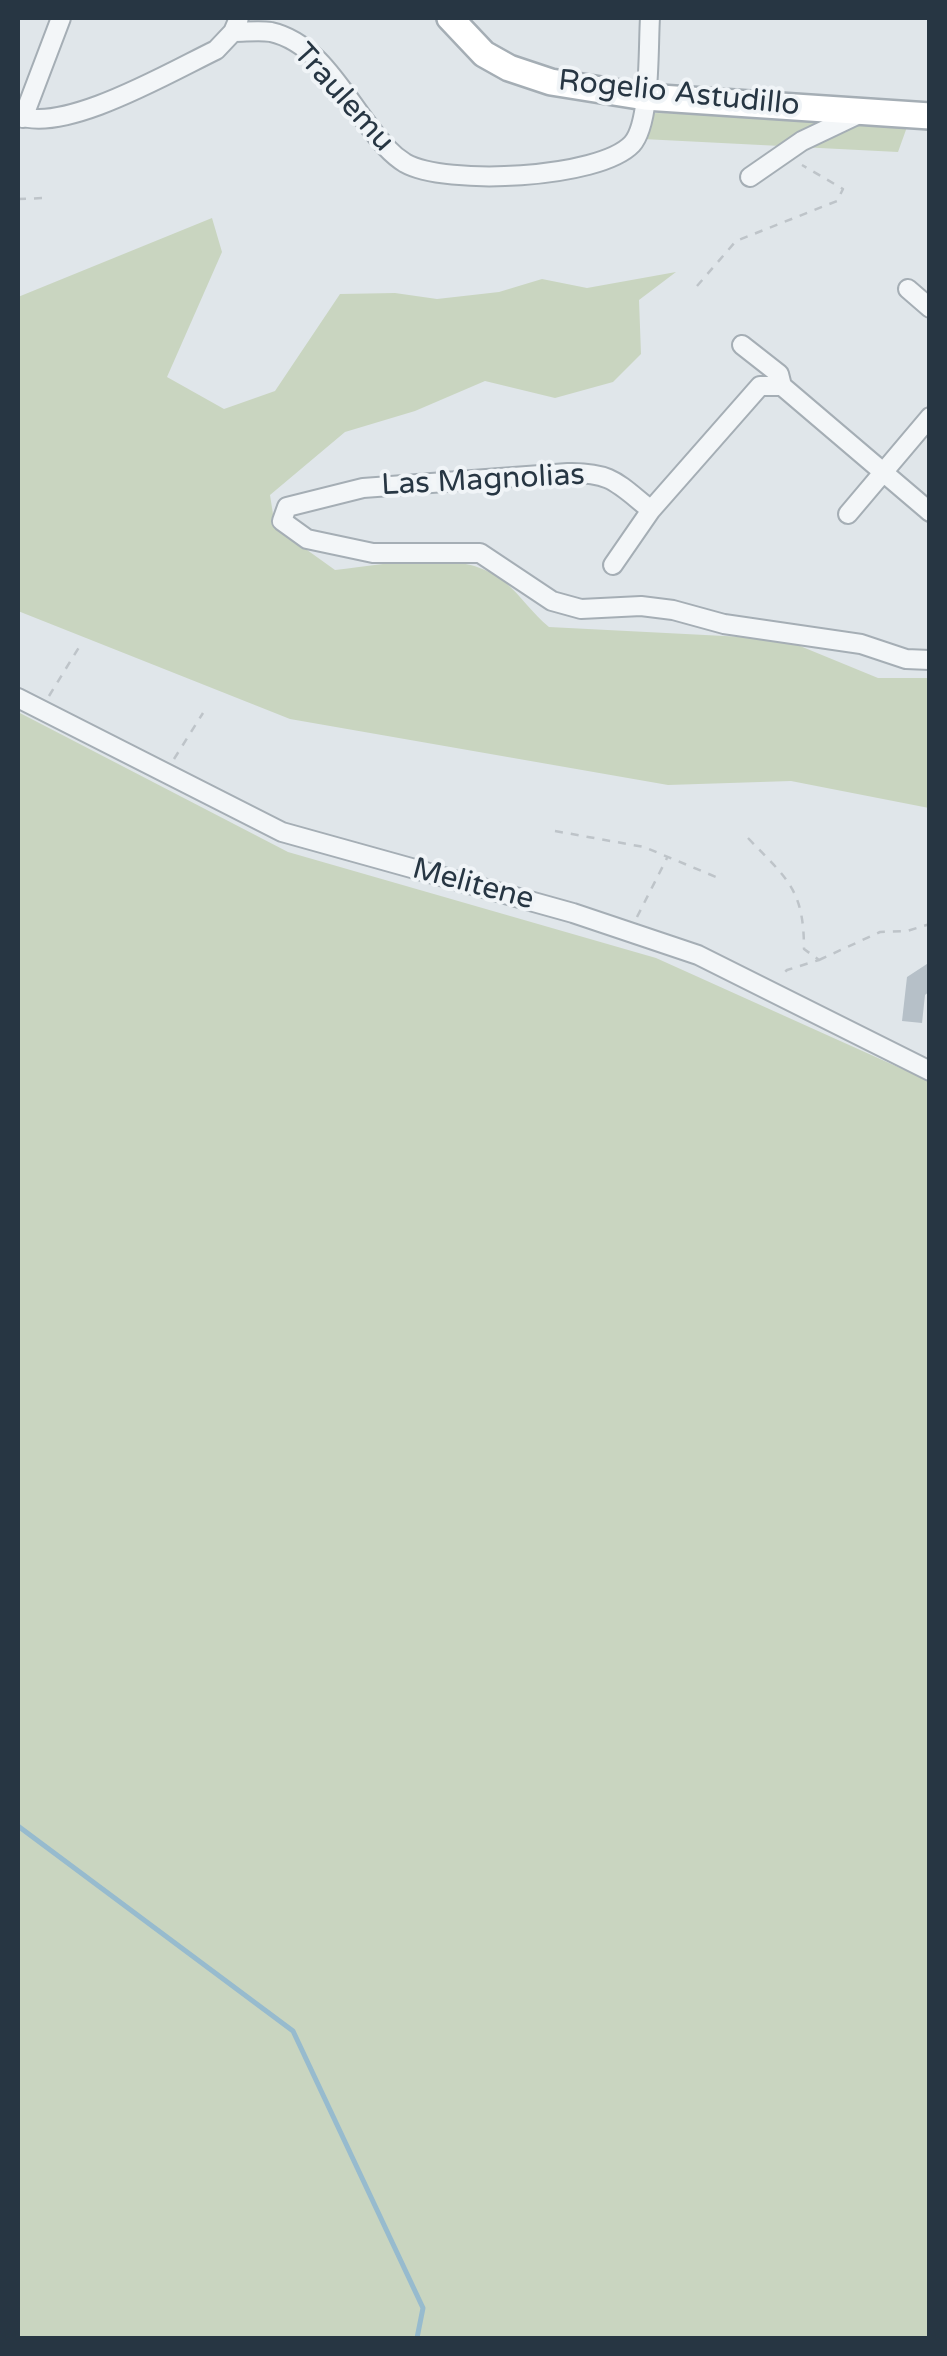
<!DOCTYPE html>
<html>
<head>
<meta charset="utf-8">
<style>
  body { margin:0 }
  #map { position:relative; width:947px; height:2356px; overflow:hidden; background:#e0e6ea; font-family:"Varela Round",sans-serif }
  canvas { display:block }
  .frame { position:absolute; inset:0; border:20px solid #273643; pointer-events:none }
</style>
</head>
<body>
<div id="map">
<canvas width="947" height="2356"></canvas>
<div class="frame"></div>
</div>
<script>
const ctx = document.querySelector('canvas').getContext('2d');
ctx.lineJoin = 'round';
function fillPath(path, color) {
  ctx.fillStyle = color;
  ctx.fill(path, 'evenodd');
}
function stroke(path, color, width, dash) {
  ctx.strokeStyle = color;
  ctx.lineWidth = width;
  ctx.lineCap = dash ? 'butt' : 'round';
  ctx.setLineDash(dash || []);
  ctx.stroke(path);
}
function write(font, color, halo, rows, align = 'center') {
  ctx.font = font + ' "Varela Round",sans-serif';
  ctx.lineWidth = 8;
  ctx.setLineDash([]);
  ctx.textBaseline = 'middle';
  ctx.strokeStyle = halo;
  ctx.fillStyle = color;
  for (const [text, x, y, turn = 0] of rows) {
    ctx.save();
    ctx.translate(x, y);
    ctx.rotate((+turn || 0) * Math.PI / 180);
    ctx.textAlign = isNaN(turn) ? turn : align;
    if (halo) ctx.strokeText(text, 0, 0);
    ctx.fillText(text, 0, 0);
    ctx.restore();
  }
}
const green = new Path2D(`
  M647,113l128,1 132,13 -9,25 -255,-13z
  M212,218l10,34 -55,125 57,32 51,-18 65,-97 55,-1 42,6 62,-7 43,-13 45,9 89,-16 -37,28 2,54 -28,28 -58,16 -70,-17 -70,30 -70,21 -75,63 5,32 60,43c52,-5 126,-24 170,12 16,14 28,32 44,45l234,12 95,39h51v130l-138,-27 -123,4 -378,-66 -272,-108v-314z
  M18,712l270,140 368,106 273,123v1257h-911z`);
const stream = new Path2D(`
  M18,1826l275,205 130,277 -6,30`);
const building = new Path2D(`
  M930,962v29l-5,4 -3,28 -20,-2 5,-44z`);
const path = new Path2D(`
  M18,199l26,-1
  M697,286l39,-45 101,-40 6,-12 -41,-24
  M49,696l32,-52
  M174,759l29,-46
  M555,831l89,16 72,30
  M748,838c39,41 56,51 56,111l15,11 -32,10 -6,6
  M637,917l30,-59
  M819,960l61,-28 27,-1 23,-7`);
const street = new Path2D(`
  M233,32c13,0 26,-2 38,0 45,10 71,59 97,93 11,14 21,28 37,38 40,23 194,16 227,-19 19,-21 16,-97 18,-126
  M18,115c45,20 154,-44 198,-65l17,-18 6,-14
  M23,118l38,-100
  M750,177l52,-36 61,-29
  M908,289l22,19
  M742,345l37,29 3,12
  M782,386l148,126
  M651,510c-33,-26 -39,-38 -83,-37l-205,15 -76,19 -5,14 25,18 66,14h107l72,48 29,8 60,-3 32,4 51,14 137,20 45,15 24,1
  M848,514l82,-97
  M613,565l38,-55 109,-124h22
  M18,698l264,134 291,81 125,42 232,116`);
const secondary = new Path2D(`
  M450,18l34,36 25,14 42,14 94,15 285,19`);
const streetNames = [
  ["Rogelio Astudillo",679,94,6],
  ["Traulemu",343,98,48],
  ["Las Magnolias",483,481,-3],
  ["Melitene",473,885,15]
];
fillPath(green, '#c9d5c0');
stroke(stream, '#97bbce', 5);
fillPath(building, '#b6c0c8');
stroke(street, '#a5aeb5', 22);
stroke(secondary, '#a5aeb5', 30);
stroke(path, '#bec4c9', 2.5, [8, 8]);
stroke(street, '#f3f6f8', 18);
stroke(secondary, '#fff', 25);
write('30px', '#273643', '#f0f4f7', streetNames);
</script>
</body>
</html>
